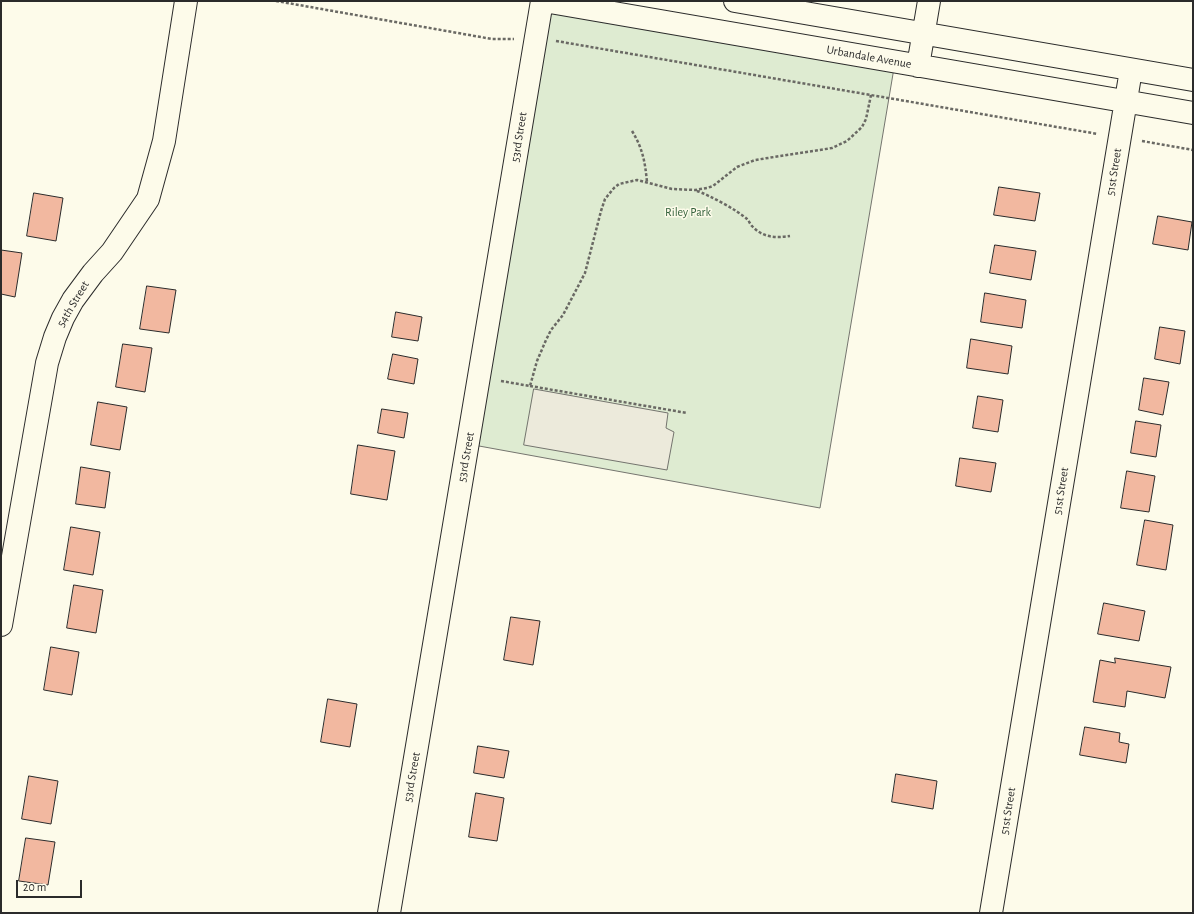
<!DOCTYPE html>
<html>
<head>
<meta charset="utf-8">
<style>
  body { margin:0 }
  #map { position:relative; width:1194px; height:914px; overflow:hidden; background:#fdfbea; font-family:"Alegreya Sans",sans-serif }
  canvas { display:block }
  .frame { position:absolute; inset:0; border:2px solid #2b2b2b; pointer-events:none }
  .scale { position:absolute; left:16px; top:880px; width:66px; height:18px; box-sizing:border-box; border:2px solid #2b2b2b; border-top:0; padding-left:5px; font-size:12px; line-height:14px; white-space:nowrap; color:#2b2b2b; -webkit-text-stroke:3px #fdfbea; paint-order:stroke }
</style>
</head>
<body>
<div id="map">
<canvas width="1194" height="914"></canvas>
<div class="frame"></div>
<div class="scale">20 m</div>
</div>
<script>
const ctx = document.querySelector('canvas').getContext('2d');
ctx.lineJoin = 'round';
function fillPath(path, color) {
  ctx.fillStyle = color;
  ctx.fill(path, 'evenodd');
}
function stroke(path, color, width, dash) {
  ctx.strokeStyle = color;
  ctx.lineWidth = width;
  ctx.lineCap = dash ? 'butt' : 'round';
  ctx.setLineDash(dash || []);
  ctx.stroke(path);
}
function write(font, color, halo, rows, align = 'center') {
  ctx.font = font + ' "Alegreya Sans",sans-serif';
  ctx.lineWidth = 3;
  ctx.setLineDash([]);
  ctx.textBaseline = 'middle';
  ctx.strokeStyle = halo;
  ctx.fillStyle = color;
  for (const [text, x, y, turn = 0] of rows) {
    ctx.save();
    ctx.translate(x, y);
    ctx.rotate((+turn || 0) * Math.PI / 180);
    ctx.textAlign = isNaN(turn) ? turn : align;
    if (halo) ctx.strokeText(text, 0, 0);
    ctx.fillText(text, 0, 0);
    ctx.restore();
  }
}
const green = new Path2D(`
  M543,3l352,59 -75,446 -352,-64z`);
const parking = new Path2D(`
  M534,389l134,24 -2,15 8,4 -7,38 -143,-25z`);
const building = new Path2D(`
  M999,187l41,6 -5,28 -41,-6z
  M34,193l29,5 -7,43 -29,-5z
  M1158,216l34,6 -4,28 -35,-6z
  M995,245l41,6 -5,29 -41,-7z
  M1,250l21,3 -7,44 -14,-3z
  M147,286l29,4 -7,43 -29,-4z
  M985,293l41,7 -4,28 -41,-6z
  M396,312l26,5 -4,24 -26,-4z
  M1160,327l25,4 -5,33 -25,-5z
  M971,339l41,7 -4,28 -41,-6z
  M123,344l29,4 -7,44 -29,-5z
  M393,354l25,5 -4,25 -26,-5z
  M1144,378l25,4 -6,33 -24,-5z
  M978,396l25,4 -5,32 -25,-4z
  M98,402l29,5 -7,43 -29,-5z
  M382,409l26,4 -4,25 -26,-5z
  M1136,421l25,4 -5,32 -25,-4z
  M358,445l37,6 -8,49 -36,-6z
  M960,458l36,5 -5,29 -35,-6z
  M81,467l29,5 -5,36 -29,-4z
  M1127,471l28,5 -6,36 -28,-4z
  M1145,520l28,5 -7,45 -29,-5z
  M71,527l29,5 -7,43 -29,-5z
  M74,585l29,5 -7,43 -29,-5z
  M1104,603l41,8 -6,30 -41,-7z
  M511,617l29,4 -7,44 -29,-5z
  M51,647l28,5 -7,43 -28,-5z
  M1115,658l56,9 -6,31 -38,-7 -2,16 -32,-5 7,-42 15,3z
  M328,699l29,5 -7,43 -29,-5z
  M1085,727l35,6 -1,9 10,2 -3,19 -46,-8z
  M478,746l31,5 -5,27 -30,-5z
  M896,774l41,7 -4,28 -41,-7z
  M29,776l29,5 -7,43 -29,-5z
  M476,793l28,5 -7,43 -28,-4z
  M26,838l29,4 -7,43 -29,-4z`);
const path = new Path2D(`
  M276,1l216,38h22
  M556,41l542,93
  M632,131c11,18 13,31 15,51
  M1142,141l51,9
  M697,191c12,4 40,19 50,28 2,2 3,5 5,7 11,12 24,12 38,10
  M501,381l29,5 7,-25 9,-21 5,-10 12,-15 22,-42 16,-62 4,-12 9,-11 5,-4 18,-4 35,9 23,1 12,-2 6,-2 24,-19 18,-7 77,-12 15,-7 15,-14 4,-8 5,-24
  M530,386l157,27`);
const minor = new Path2D(`
  M544,1l649,112
  M735,1l458,79
  M918,66l11,-65
  M1,625l46,-262 8,-26 8,-19 10,-18 20,-27 19,-21 36,-53 16,-58 22,-140
  M389,913l153,-912
  M991,913l140,-843`);
const streetNames = [
  ["Urbandale Avenue",869,57,10],
  ["53rd Street",519,137,-81],
  ["51st Street",1114,172,-81],
  ["54th Street",73,304,-59],
  ["53rd Street",466,457,-80],
  ["51st Street",1061,491,-81],
  ["53rd Street",412,777,-80],
  ["51st Street",1008,811,-81]
];
const parkNames = [
  ["Riley Park",688,212]
];
fillPath(green, '#deebd1');
stroke(green, '#74746e', 1);
fillPath(parking, '#eceadb');
stroke(parking, '#74746e', 1);
fillPath(building, '#f2b8a0');
stroke(building, '#2b2b2b', 1);
stroke(minor, '#2b2b2b', 24);
stroke(path, '#6a6964', 2.5, [3, 2]);
stroke(minor, '#fdfbea', 22);
write('12px', '#2b2b2b', '#fdfbea', streetNames);
write('12px', '#34623c', '#fdfbea', parkNames);
</script>
</body>
</html>
